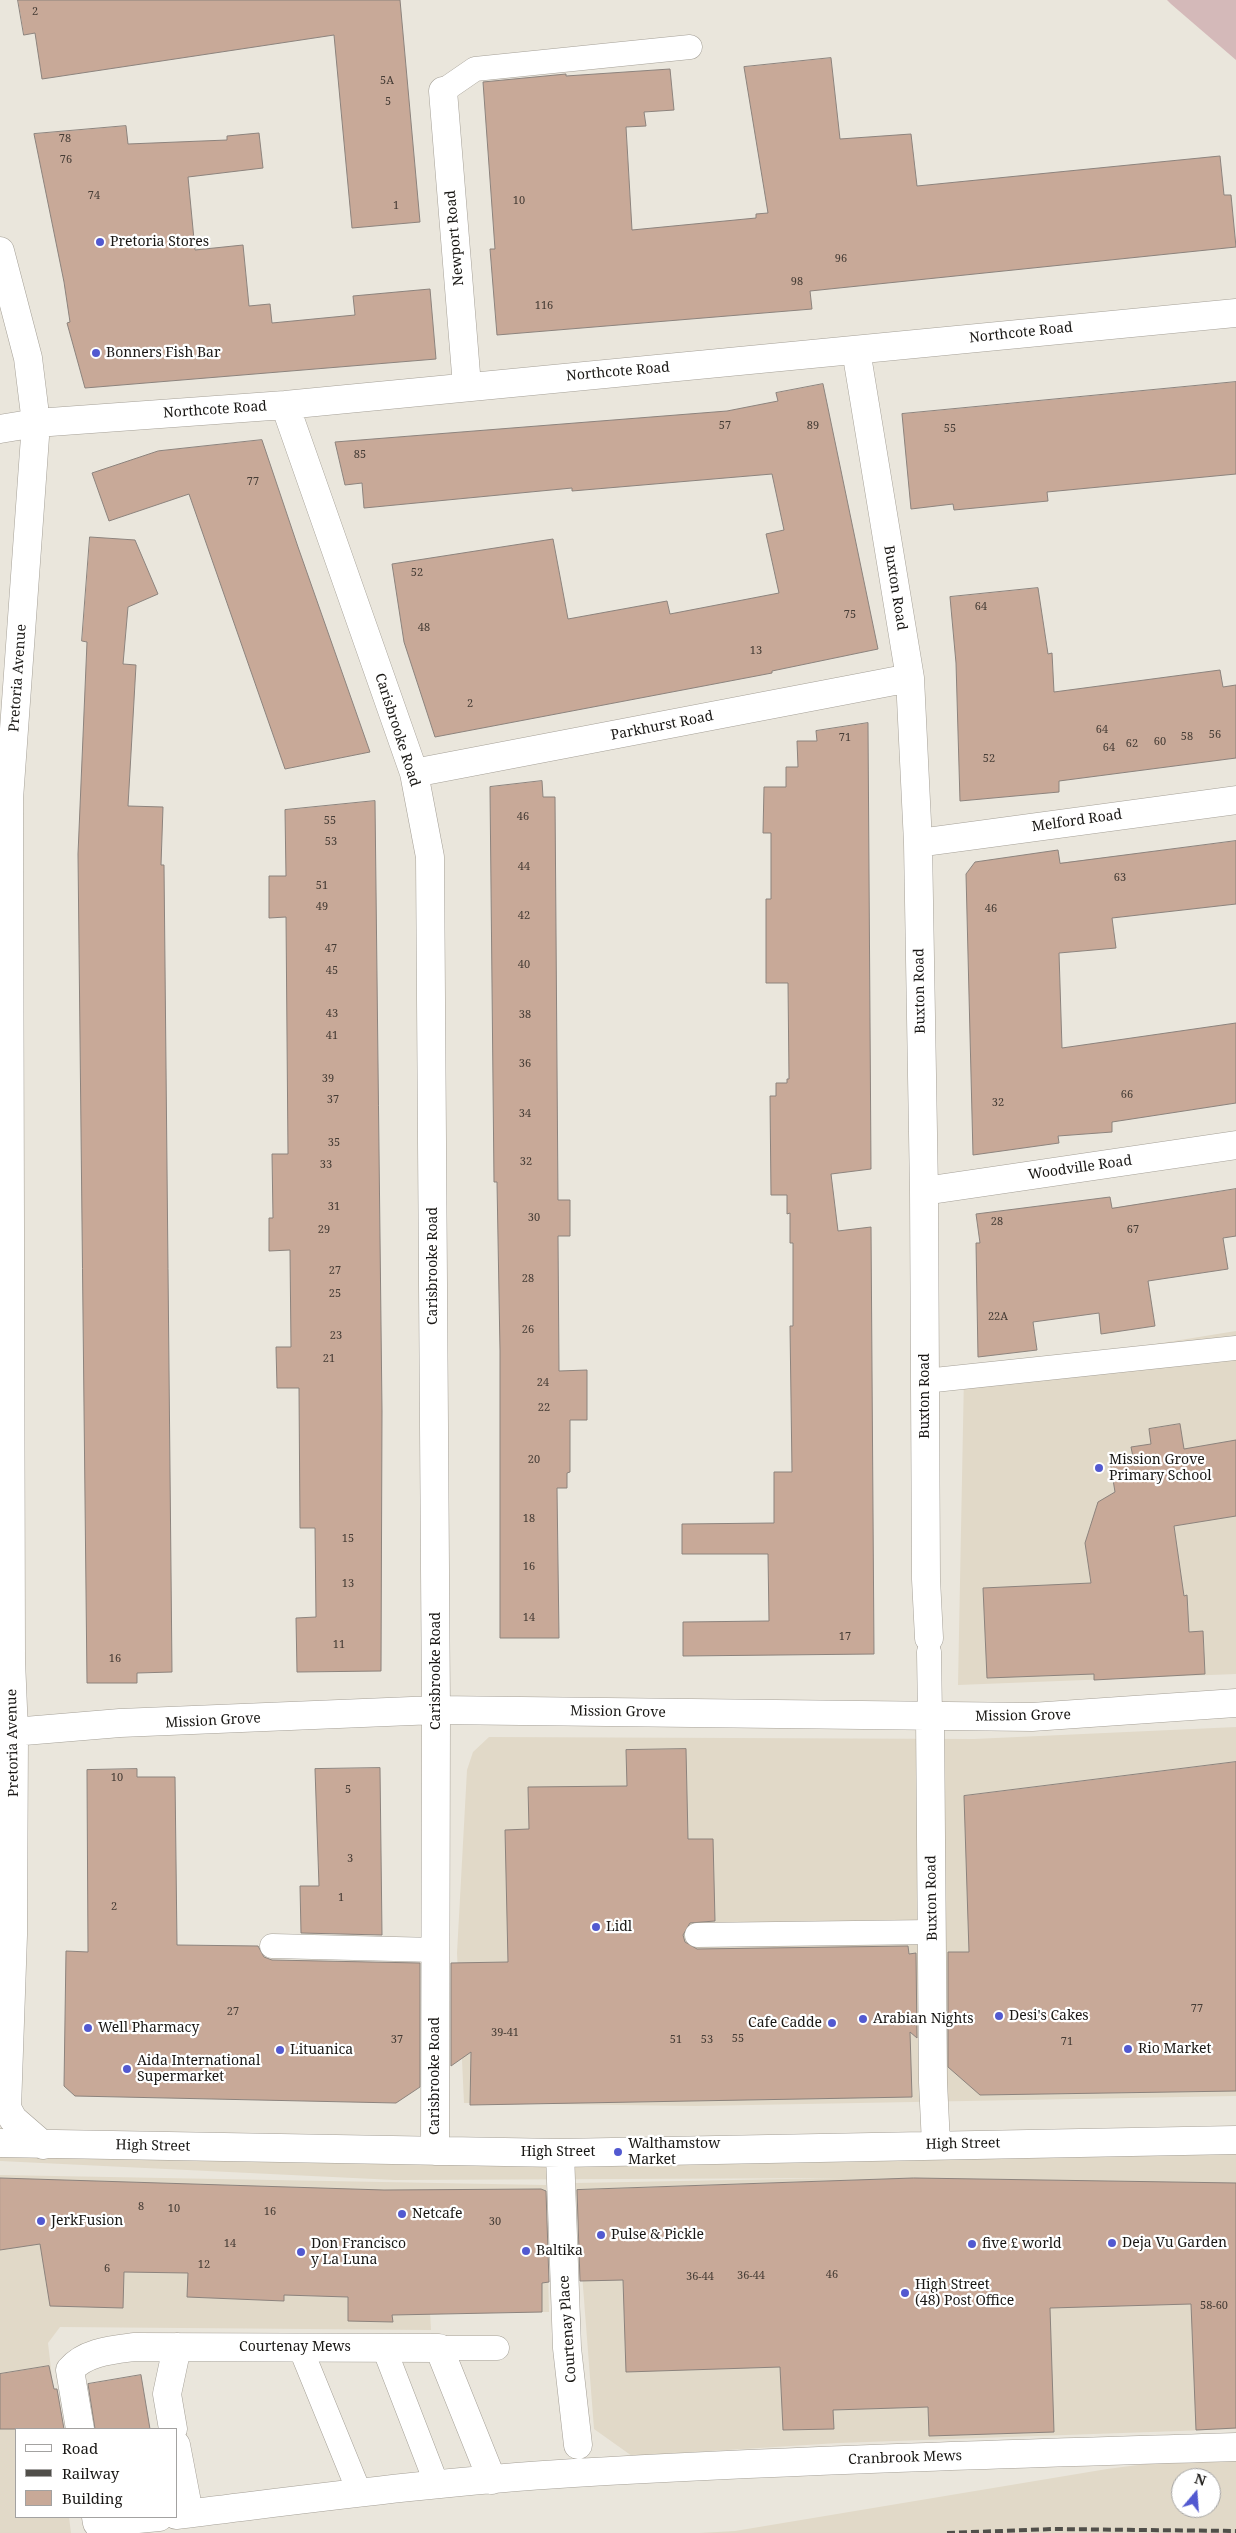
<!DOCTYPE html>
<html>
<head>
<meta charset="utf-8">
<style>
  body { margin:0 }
  #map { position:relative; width:1236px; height:2533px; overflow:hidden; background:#eae6dc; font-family:"Noto Serif",serif }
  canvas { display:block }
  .legend { position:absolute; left:15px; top:2428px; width:162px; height:90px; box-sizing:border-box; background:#fff; border:1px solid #a3a2a1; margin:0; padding:6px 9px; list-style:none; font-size:15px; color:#191714 }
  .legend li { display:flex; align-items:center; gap:10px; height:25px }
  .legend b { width:25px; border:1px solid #a3a2a1 }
  .north { position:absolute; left:1171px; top:2468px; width:50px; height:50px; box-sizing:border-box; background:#fff; border:1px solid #a3a2a1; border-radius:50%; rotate:18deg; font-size:14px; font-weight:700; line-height:20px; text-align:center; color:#191714 }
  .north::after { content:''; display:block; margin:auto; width:18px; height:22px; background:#5259d0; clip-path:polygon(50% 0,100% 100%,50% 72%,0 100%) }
</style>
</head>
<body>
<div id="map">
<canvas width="1236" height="2533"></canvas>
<ul class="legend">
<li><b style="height:6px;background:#fff"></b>Road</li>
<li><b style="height:6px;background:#514f4a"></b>Railway</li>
<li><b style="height:14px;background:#c8a998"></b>Building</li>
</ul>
<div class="north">N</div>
</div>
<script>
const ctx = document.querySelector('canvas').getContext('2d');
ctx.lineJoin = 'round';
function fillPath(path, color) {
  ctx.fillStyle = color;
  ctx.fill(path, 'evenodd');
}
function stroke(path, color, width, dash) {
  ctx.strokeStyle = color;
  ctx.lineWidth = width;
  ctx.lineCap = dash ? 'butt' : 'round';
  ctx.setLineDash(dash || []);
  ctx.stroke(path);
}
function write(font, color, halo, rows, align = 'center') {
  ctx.font = font + ' "Noto Serif",serif';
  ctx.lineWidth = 4.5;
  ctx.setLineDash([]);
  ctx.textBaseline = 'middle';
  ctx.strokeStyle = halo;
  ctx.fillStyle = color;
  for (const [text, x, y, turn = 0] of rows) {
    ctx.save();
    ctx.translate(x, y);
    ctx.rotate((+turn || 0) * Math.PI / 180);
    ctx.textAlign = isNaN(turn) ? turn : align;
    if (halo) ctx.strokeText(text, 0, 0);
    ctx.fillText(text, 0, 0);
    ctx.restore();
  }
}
const built = new Path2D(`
  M1236,1331v343l-278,11 6,-310z
  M1236,1727v369l-539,10 -233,-3 -7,-150 10,-183 6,-18 16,-15 485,2z
  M0,2129l400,14 836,-7v293l-398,14 -206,13 -38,-27 -19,-246 265,-5 -445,2 -395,-19z
  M0,2175l546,10 3,127h-119l1,18 -371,-3 -12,16 10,86h-42v88h53l2,16h-71z
  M1193,2458l43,1v74h-537l36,-2 372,-62zM1181,2478h30v30h-30z`);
const green = new Path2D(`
  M1167,0h69v60l-65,-56z`);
const building = new Path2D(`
  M18,0h382l20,222 -68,6 -18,-193 -292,44 -7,-46 -11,2z
  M831,58l9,81 71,-5 6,52 303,-30 4,39h7l5,52 -426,44 2,18 -315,26 -7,-86h5l-12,-167 83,-8v2l104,-7 4,41 -30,2 2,14 -20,1 6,103 124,-12v-4l12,-1 -24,-146z
  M126,126l2,18 99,-4v-4l32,-3 4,35 -75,9 7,73 48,-5 6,61 21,-2 2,19 83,-8 -2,-19 77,-7 6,70 -351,29 -18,-65 3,-1 -6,-40 -30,-148z
  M1236,382v92l-189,18 1,9 -94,9 -1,-6 -42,5 -9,-95z
  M823,384l55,265 -106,22v2l-337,64 -31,-95 -12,-78 161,-25 15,80 99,-18 3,13 109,-21 -13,-59 18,-4 -12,-56 -200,17v-3l-208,20 -2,-25 -17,2 -10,-43 392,-31 51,-10 -2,-8z
  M262,440l36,107 72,205 -85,17 -96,-275 -80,27 -17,-48 66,-22z
  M90,537l45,3 23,54 -30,13 -5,57 13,1 -8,141 35,1 -2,58h3l8,807 -35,1v10h-50l-9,-829 9,-212 -5,-1z
  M1038,588l10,66 4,-1 2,39 166,-22 3,17 13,-2v73l-177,23v11l-99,9 -4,-138 -6,-66z
  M868,723l3,446 -40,5 7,57 33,-4 3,427 -191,2v-34l86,-1 -1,-67h-86v-30l92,-1v-51h18l-2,-146h3v-83h-3v-30l-3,1v-19h-16l-1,-99h6v-13h11v-4h2l-1,-96h-22v-84h5v-66h-8l1,-46h22v-20h12l-1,-26h20l-1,-10z
  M542,781l1,16h12l3,403h12v36h-12l1,135 28,-1v50h-17v52l-3,1v15h-10l2,150h-59v-287l-3,-169h-3l-4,-395z
  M375,801l7,610 -1,260 -84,1 -1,-54 20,-1 -1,-89h-15l-1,-140h-22l-1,-41h15l-1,-97 -21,1v-33h4l-1,-64h16l-2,-237 -17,1v-42h17l-1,-66z
  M1236,841v63l-124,14 4,30 -57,5 3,95 174,-25v80l-124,19v10l-54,4 1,7 -86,12 -7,-281 9,-12 83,-12 2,13z
  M1236,1189v47l-13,2 5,31 -80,12 7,45 -54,8 -2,-21 -66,9 4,28 -59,7 -2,-114h4l-4,-29 134,-17 2,11z
  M1180,1424l4,25 52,-9v76l-62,10 10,70 3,-1 2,37 14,-1 2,43 -111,6v-6l-107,4 -4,-90 108,-5 -6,-40 13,-41 17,-10 -5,-31 23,-4 -2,-10 20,-3 -2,-15z
  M686,1749l2,90h25l2,82 -25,2 -7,12 2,7 12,7 211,-3 1,8 7,-1 1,85 -7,-6 2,65 -442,8 1,-53 -20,14v-103l57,-1 -3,-132 24,-1 -1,-42 99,-1 -1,-36z
  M1236,1762v329l-256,4 -32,-28v-115h21l-5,-156z
  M380,1768l2,167 -81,-2 -1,-47h19l-4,-117z
  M137,1769v8h38l2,168 81,1 6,11 8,3 148,3v124l-24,16 -321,-7 -11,-10 2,-135 22,1 -1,-182z
  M0,2178l384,12 157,-1 5,2 3,91 -7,1v29l-150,3 1,7 -45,-1v-24l-64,-2v6l-97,-4 1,-24 -64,-1 -1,36 -73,-2 -10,-62 -40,6z
  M914,2178l322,5v245l-40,2 -5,-126 -141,4 4,124 -125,4 -1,-29 -95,3 1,19 -51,1 -3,-63 -154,5 -3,-92 -43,1 -3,-91z
  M49,2366l5,23h3l7,40h-64v-55z
  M141,2375l9,54h-55l-7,-45z`);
const lane = new Path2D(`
  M443,91l32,-22 215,-22
  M925,1381l311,-33
  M929,1652l1,64
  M697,1935l235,-3
  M272,1946l164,4
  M300,2347l60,147
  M384,2348l53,137
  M439,2348h58`);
const street = new Path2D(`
  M443,91l24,295
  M0,251l28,107 8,65 -27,376 2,861 3,72 -1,203 -6,173 6,11 30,26
  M856,350l54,328 8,165 6,348 2,388 3,59
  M285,405l129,368 16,84 6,853 -1,441
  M0,429l36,-6 249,-18 951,-92
  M414,773l496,-95
  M918,843l318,-43
  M924,1191l312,-46
  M930,1716l3,366 3,62
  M0,1733l120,-10 316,-13 596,7 204,-14
  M0,2143l560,10 676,-13
  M560,2153l7,195 11,97
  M80,2429l-10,-59c15,-18 42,-20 65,-23l304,1 53,132
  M173,2429l-6,-35 10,-47
  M176,2445l13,68
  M176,2515c133,-16 265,-34 398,-42 221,-13 441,-19 662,-26
  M96,2517l1,6 62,-6`);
const rail = new Path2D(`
  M947,2533l107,-4 182,2`);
const markers = [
  [100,242,5,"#5259d0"],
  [96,353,5,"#5259d0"],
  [1099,1468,5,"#5259d0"],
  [596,1927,5,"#5259d0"],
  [999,2016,5,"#5259d0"],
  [863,2019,5,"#5259d0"],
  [832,2023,5,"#5259d0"],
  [88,2028,5,"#5259d0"],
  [1128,2049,5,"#5259d0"],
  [280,2050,5,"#5259d0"],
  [127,2069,5,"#5259d0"],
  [618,2152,5,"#5259d0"],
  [402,2214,5,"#5259d0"],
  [41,2221,5,"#5259d0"],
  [601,2235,5,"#5259d0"],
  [1112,2243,5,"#5259d0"],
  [972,2244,5,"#5259d0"],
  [526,2251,5,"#5259d0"],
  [301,2252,5,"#5259d0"],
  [905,2293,5,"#5259d0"]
];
const numberNames = [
  ["2",35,12],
  ["5A",387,81],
  ["5",388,102],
  ["78",65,139],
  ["76",66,160],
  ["74",94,196],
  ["10",519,201],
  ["1",396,206],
  ["96",841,259],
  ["98",797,282],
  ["116",544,306],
  ["57",725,426],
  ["89",813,426],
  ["55",950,429],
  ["85",360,455],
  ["77",253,482],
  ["52",417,573],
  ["64",981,607],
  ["75",850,615],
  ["48",424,628],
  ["13",756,651],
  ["2",470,704],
  ["64",1102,730],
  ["56",1215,735],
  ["58",1187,737],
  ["71",845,738],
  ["60",1160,742],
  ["62",1132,744],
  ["64",1109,748],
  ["52",989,759],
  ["46",523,817],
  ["55",330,821],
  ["53",331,842],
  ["44",524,867],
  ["63",1120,878],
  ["51",322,886],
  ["49",322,907],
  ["46",991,909],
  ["42",524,916],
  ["47",331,949],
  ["40",524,965],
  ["45",332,971],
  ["43",332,1014],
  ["38",525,1015],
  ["41",332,1036],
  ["36",525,1064],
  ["39",328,1079],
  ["66",1127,1095],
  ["37",333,1100],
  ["32",998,1103],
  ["34",525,1114],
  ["35",334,1143],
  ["32",526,1162],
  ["33",326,1165],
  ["31",334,1207],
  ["30",534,1218],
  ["28",997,1222],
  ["29",324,1230],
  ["67",1133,1230],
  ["27",335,1271],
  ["28",528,1279],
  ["25",335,1294],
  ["22A",998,1317],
  ["26",528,1330],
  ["23",336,1336],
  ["21",329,1359],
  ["24",543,1383],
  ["22",544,1408],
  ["20",534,1460],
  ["18",529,1519],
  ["15",348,1539],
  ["16",529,1567],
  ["13",348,1584],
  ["14",529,1618],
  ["17",845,1637],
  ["11",339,1645],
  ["16",115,1659],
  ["10",117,1778],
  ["5",348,1790],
  ["3",350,1859],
  ["1",341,1898],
  ["2",114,1907],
  ["77",1197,2009],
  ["27",233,2012],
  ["39-41",505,2033],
  ["55",738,2039],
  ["37",397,2040],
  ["51",676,2040],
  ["53",707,2040],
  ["71",1067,2042],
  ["8",141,2207],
  ["10",174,2209],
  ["16",270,2212],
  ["30",495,2222],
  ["14",230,2244],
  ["12",204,2265],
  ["6",107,2269],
  ["46",832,2275],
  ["36-44",751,2276],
  ["36-44",700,2277],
  ["58-60",1214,2306]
];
const streetNames = [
  ["Newport Road",455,238,-95],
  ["Northcote Road",1021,333,-6],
  ["Northcote Road",618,372,-5],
  ["Northcote Road",215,410,-4],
  ["Buxton Road",895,588,81],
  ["Pretoria Avenue",18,678,-86],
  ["Parkhurst Road",662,726,-11],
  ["Carisbrooke Road",397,730,72],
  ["Melford Road",1077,821,-8],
  ["Buxton Road",920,991,-91],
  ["Woodville Road",1080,1168,-8],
  ["Carisbrooke Road",433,1266,-90],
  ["Buxton Road",925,1396,-90],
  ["Carisbrooke Road",436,1671,-90],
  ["Mission Grove",618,1712,1],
  ["Mission Grove",1023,1716,-1],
  ["Mission Grove",213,1721,-3],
  ["Pretoria Avenue",13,1743,-91],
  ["Buxton Road",932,1898,-91],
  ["Carisbrooke Road",435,2076,-90],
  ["High Street",963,2144,-1],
  ["High Street",153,2146,1],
  ["High Street",558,2152],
  ["Courtenay Place",568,2329,-94],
  ["Courtenay Mews",295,2347],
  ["Cranbrook Mews",905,2458,-2]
];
const poiNames = [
  ["Pretoria Stores",110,242],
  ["Bonners Fish Bar",106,353],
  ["Mission Grove",1109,1460],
  ["Primary School",1109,1476],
  ["Lidl",606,1927],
  ["Desi's Cakes",1009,2016],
  ["Arabian Nights",873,2019],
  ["Cafe Cadde",822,2023,"right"],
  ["Well Pharmacy",98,2028],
  ["Rio Market",1138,2049],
  ["Lituanica",290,2050],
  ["Aida International",137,2061],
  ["Supermarket",137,2077],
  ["Walthamstow",628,2144],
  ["Market",628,2160],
  ["Netcafe",412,2214],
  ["JerkFusion",51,2221],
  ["Pulse & Pickle",611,2235],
  ["Deja Vu Garden",1122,2243],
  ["Don Francisco",311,2244],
  ["y La Luna",311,2260],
  ["five £ world",982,2244],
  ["Baltika",536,2251],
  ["High Street",915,2285],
  ["(48) Post Office",915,2301]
];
fillPath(built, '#e1d9c8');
fillPath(green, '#d4b9b9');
fillPath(building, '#c8a998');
stroke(building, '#8c837d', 1);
stroke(lane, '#a5a097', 25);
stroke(street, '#a5a097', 29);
stroke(lane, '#fff', 24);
stroke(street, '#fff', 28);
stroke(rail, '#514f4a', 4, [8, 4]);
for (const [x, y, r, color] of markers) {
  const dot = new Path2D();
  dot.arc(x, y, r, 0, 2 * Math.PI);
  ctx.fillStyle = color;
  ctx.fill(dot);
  stroke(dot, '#fff', 2);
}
write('11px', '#453c35', null, numberNames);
write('14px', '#191714', '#fff', streetNames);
write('14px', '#191714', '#fff', poiNames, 'left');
</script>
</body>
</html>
